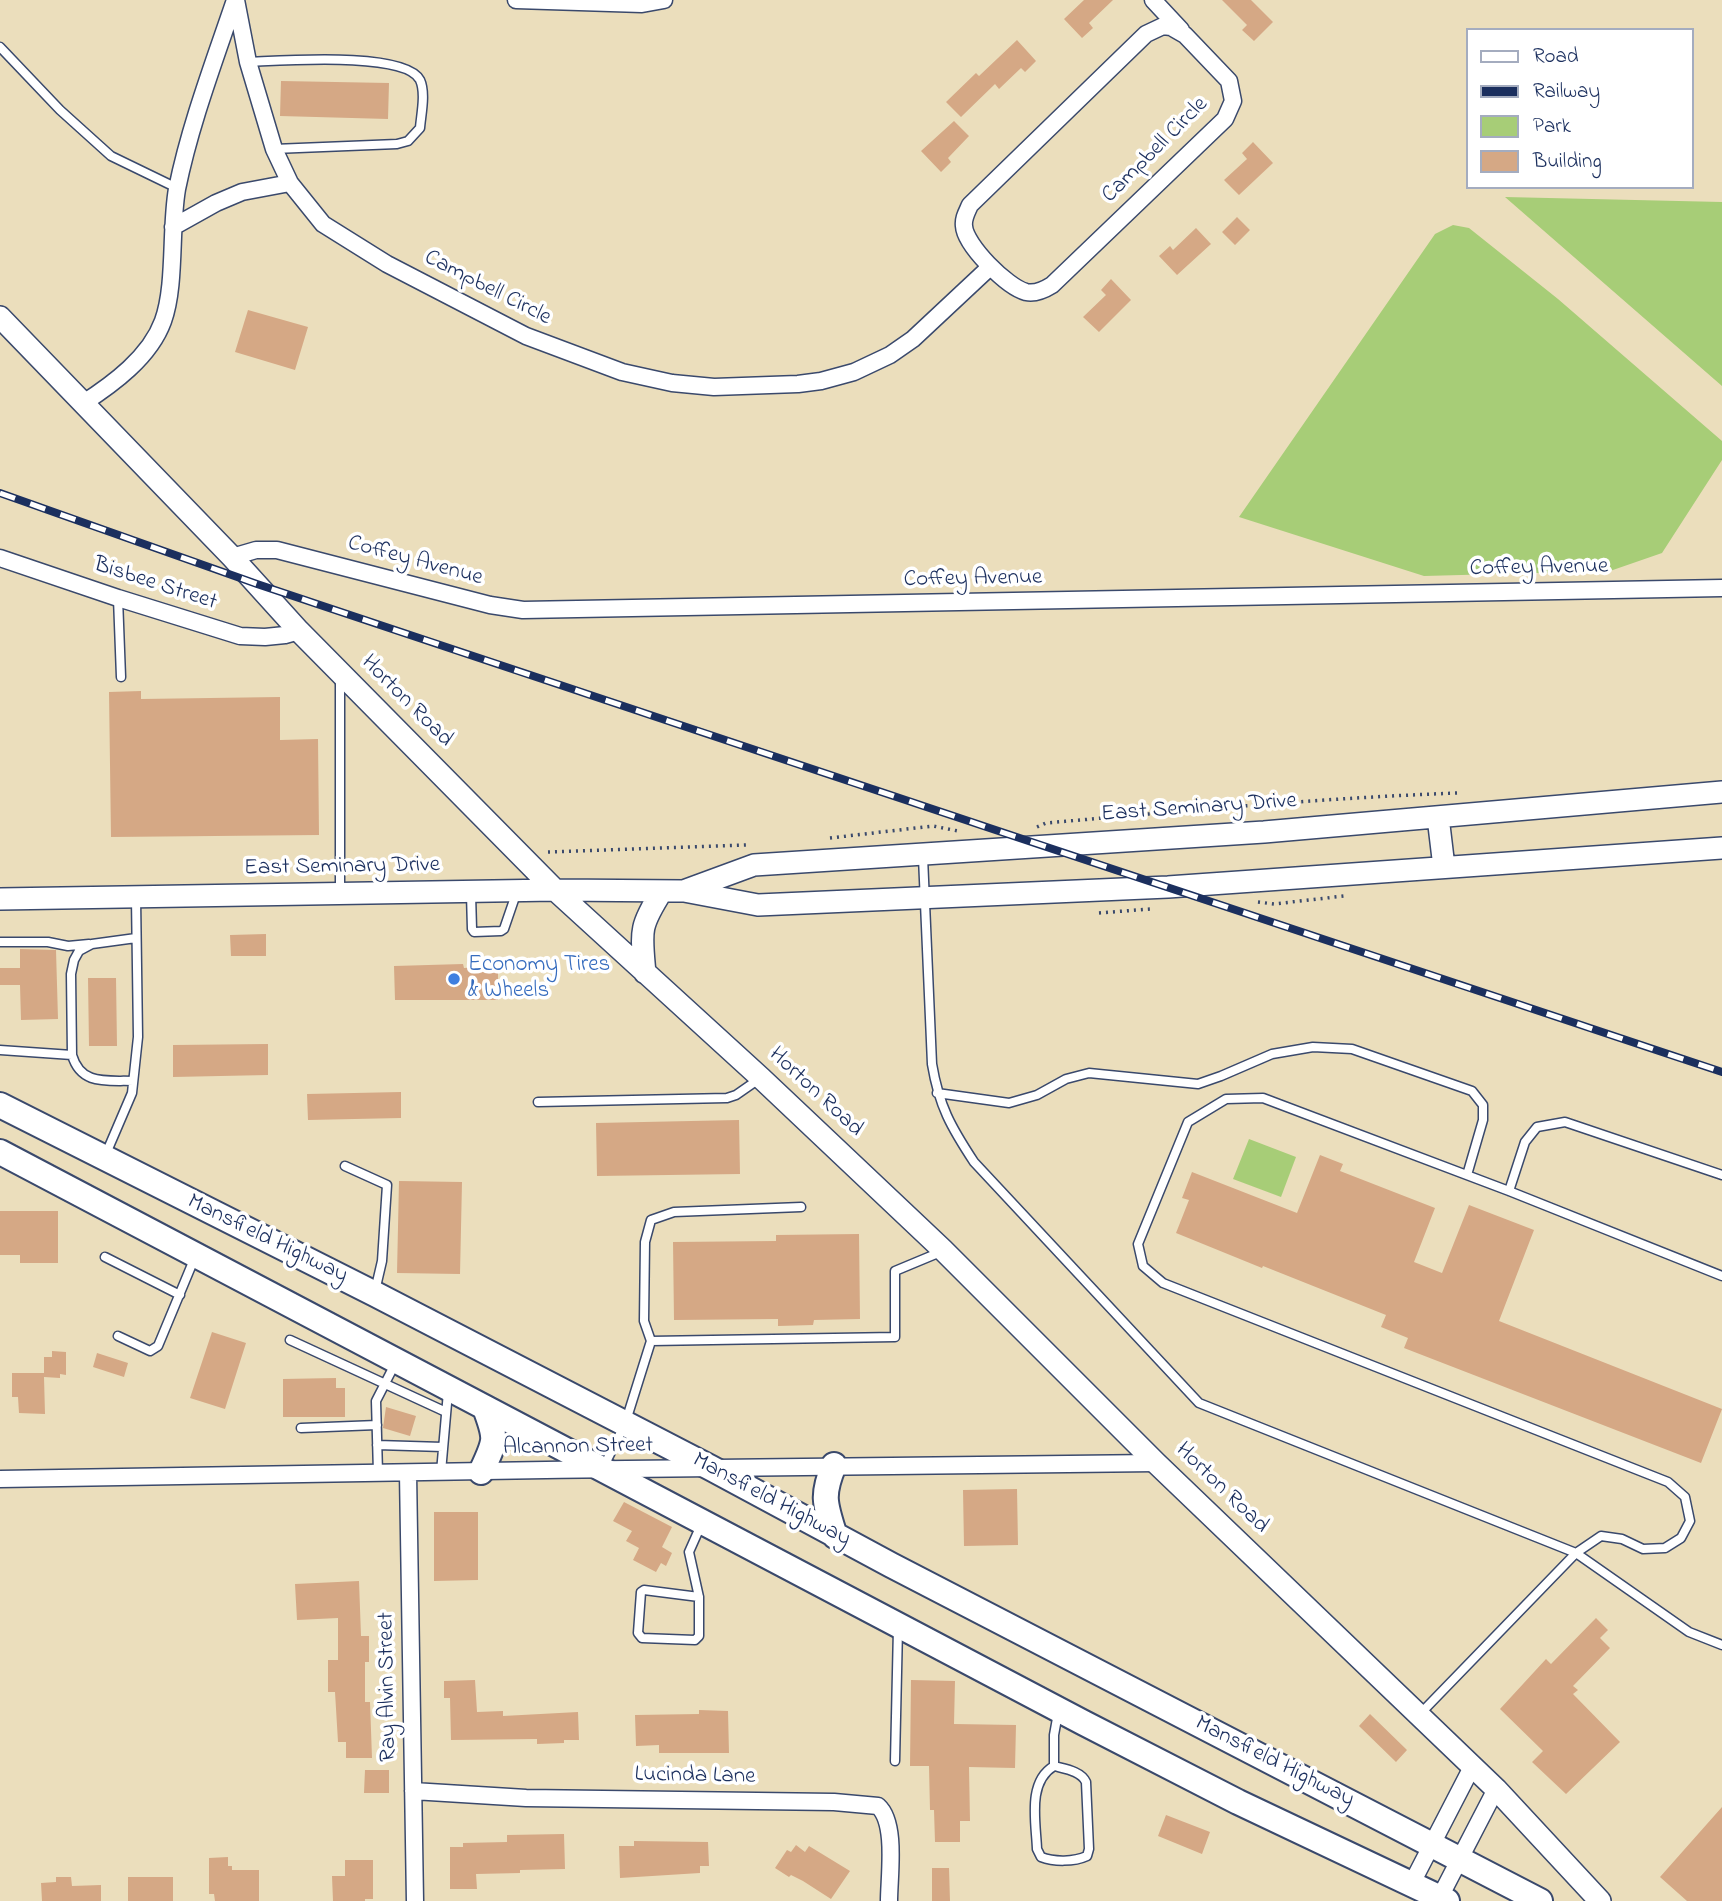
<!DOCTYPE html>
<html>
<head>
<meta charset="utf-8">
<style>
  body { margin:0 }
  #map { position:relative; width:1722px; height:1901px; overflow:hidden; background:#ebdebc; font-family:"Indie Flower",sans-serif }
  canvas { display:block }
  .legend { position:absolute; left:1466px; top:28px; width:228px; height:161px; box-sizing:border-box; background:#fff; border:2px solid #a4acbf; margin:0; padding:9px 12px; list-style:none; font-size:21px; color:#1b2f5e }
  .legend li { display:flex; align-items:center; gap:14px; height:35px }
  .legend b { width:35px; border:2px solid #a4acbf }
</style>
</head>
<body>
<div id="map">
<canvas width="1722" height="1901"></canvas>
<ul class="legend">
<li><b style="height:9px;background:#fff"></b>Road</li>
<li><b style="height:9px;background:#1b2f5e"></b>Railway</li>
<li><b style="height:19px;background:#a7cd77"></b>Park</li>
<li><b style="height:19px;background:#d5a885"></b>Building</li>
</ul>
</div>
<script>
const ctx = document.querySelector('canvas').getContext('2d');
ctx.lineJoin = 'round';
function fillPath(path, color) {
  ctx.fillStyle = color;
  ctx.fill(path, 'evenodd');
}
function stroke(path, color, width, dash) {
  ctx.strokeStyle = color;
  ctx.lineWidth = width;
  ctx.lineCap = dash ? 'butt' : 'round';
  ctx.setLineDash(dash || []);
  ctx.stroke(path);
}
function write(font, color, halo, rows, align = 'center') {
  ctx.font = font + ' "Indie Flower",sans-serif';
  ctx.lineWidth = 7;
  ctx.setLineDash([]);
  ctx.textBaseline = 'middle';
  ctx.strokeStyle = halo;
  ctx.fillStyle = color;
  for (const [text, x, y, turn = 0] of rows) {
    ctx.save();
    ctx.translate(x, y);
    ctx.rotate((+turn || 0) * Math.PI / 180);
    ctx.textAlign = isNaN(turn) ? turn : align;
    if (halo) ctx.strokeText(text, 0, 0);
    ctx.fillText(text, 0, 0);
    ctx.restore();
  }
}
const green = new Path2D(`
  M1505,197l217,5v184z
  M1453,225l16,3 89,71 164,142v19l-60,93 -52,18 -186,5 -185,-59 196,-283z
  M1249,1139l47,18 -15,40 -48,-18z`);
const building = new Path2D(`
  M1084,0h29l-24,23 4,5 -11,10 -18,-19z
  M1222,0h29l22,22 -19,19 -12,-11 5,-5z
  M1017,40l19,21 -11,11 -4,-4 -22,21 -4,-5 -34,33 -15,-15 30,-29 3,3z
  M281,81l108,2 -1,36 -108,-3z
  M954,121l15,15 -21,22 3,4 -10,10 -20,-21z
  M1253,142l20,21 -34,32 -15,-15 23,-21 -5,-6z
  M1237,217l13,13 -15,15 -13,-13z
  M1196,228l15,16 -34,31 -18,-19 11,-10 3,4z
  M1111,279l20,21 -32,32 -16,-15 23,-22 -5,-5z
  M248,310l60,17 -13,43 -60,-18z
  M141,691v8l139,-2v43l38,-1 1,96 -208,2 -2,-145z
  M266,934v22h-35l-1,-21z
  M20,949l36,1 2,69 -37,1 -1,-35h-20v-17h20z
  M463,964l1,4 34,-2v34h-103l-1,-34z
  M88,978h28l1,68h-28z
  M268,1044v31l-95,2v-32z
  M401,1092v26l-93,2 -1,-26z
  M739,1120l1,54 -143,2 -1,-53z
  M1320,1155l23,9 -3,7 95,37 -21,54 28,11 27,-68 65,25 -35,91 223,88 -21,54 -297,-115 4,-10 -27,-11 5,-12 -123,-49 -1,2 -86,-35 13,-33 -7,-2 10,-26 105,41z
  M399,1181l63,1 -2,92 -63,-1z
  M0,1211h58v52h-38v-8h-20z
  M859,1234l1,85 -46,1 -1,5 -35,1v-7l-104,1 -1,-78 103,-1v-6z
  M212,1332l34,11 -21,66 -35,-11z
  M52,1351l14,1v23l-6,-1v4l-16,-1 1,37 -26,-1 -1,-16h-6v-24h32v-16h8z
  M97,1353l31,10 -4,14 -31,-10z
  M336,1378v10h9v29h-62v-38z
  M386,1407l30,9 -6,20 -27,-8z
  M1017,1489l1,56 -54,1 -1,-56z
  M624,1502l48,25 -10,20 10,6 -6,13 -5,-3 -5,9 -23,-12 6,-12 -13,-7 6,-10 -19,-10z
  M434,1512h44v68l-44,1z
  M359,1581l2,55h8v26h-4v40h5l2,56h-26v-16h-8l-3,-50h-7v-32h10v-42l-41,2 -2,-36z
  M1596,1618l12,12 -8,8 10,10 -37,38 5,4 -5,4 47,48 -54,52 -34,-32 11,-11 -43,-42 46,-50 5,5z
  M475,1680l2,32 26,-1v5l75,-4 1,28h-15v3l-27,1v-5l-86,1 -1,-42h-6v-17z
  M911,1680l44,1 -1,43 62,1 -1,43 -46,-1 1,54h-10v21h-25l-1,-32h-4l-1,-44h-19z
  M699,1710l29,1 1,42h-70v-8l-23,1 -1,-31 64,-1z
  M1370,1714l37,36 -11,12 -37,-36z
  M365,1770h24v23h-25z
  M1722,1807v94h-35l-27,-24z
  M1166,1815l44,17 -8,22 -44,-18z
  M564,1834l1,35 -45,1v3l-44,1 1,15h-27v-42h13v-4l44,-1v-7z
  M634,1841l74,1 1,24h-9v7l-80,5 -1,-32h15z
  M796,1845l9,7 4,-6 41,25 -19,28 -28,-18 -12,-6 -2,2 -14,-9 12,-18 4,2z
  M228,1857v9h4v4h27v31h-44l-1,-7h-5v-36z
  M345,1860h28v39h-8v2h-32l-1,-25h13z
  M932,1868h17l1,33h-18z
  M56,1877h15l1,9 29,-1v16h-59l-1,-18 15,-1z
  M128,1877h45v24h-45z`);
const path = new Path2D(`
  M1037,827l9,-4c137,-12 274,-25 412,-30
  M830,838l103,-12 25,5
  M548,852l198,-7
  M1258,902l16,2 70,-8
  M1099,913l51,-4`);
const lane = new Path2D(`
  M0,47l60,63 51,46 66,32
  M248,62c31,-1 157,-11 172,18 6,13 1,35 0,48l-12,13 -11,3 -123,5
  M118,598l3,79
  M340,680v211
  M923,857l9,207c7,42 19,63 42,98l225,241 377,150 -156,161
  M471,894l1,35 2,3 27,-1 3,-2 12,-35
  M0,942h48l20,4 21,-2
  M0,1050l72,5
  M133,1081c-26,-1 -52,5 -61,-26l-1,-81 3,-14 5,-9 13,-7 44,-6
  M937,1093l72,10 28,-8 29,-16 23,-6 109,11 23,-8 51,-22 41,-7 39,2 120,42 11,14v15l-16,55
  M538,1102l189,-4 9,-3 23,-16
  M105,1156l27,-63 6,-56 -2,-139
  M345,1166l42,19 -5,76 -7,30
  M1509,1191l16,-49 12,-15 28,-5 157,53
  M105,1257l75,38
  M1722,1276l-213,-85 -246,-93 -37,1 -38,23 -50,122 5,22 20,17 505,199 17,15 5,24 -9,17 -16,10 -22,1 -21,-10 -21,-3 -25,17 113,79 33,13
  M118,1336l32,15 8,-5 37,-89
  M290,1340l156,72
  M651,1341l-7,-20 1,-79 6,-22 23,-8 127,-5
  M301,1428l76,-3
  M377,1445l66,2
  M603,1468l22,-44 26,-83 244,-4v-66l48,-20
  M441,1472l7,-80
  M378,1473l-2,-72 20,-39
  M699,1597l-55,-7 -3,2 -3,41 4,5 53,2 4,-4v-39l-10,-45 12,-27
  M895,1761l3,-133
  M1054,1766c11,3 27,5 32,16l3,67 -2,7c-13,6 -33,6 -46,1l-4,-8c-1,-27 -10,-67 17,-83z
  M1054,1766v-31l4,-22`);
const street = new Path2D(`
  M236,0l12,62 26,87 16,34 33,41 64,40 139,72 96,36 50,11 42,4 84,-3 23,-3 33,-9 36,-17 23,-16 77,-72
  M516,0l126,4 22,-4
  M1153,0l28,30
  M1163,26l8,1 14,8 44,46 4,20 -8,18 -173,166c-8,5 -17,9 -26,7 -19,-5 -61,-47 -62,-66 -1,-8 3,-14 6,-21l176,-171z
  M173,227l43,-24 26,-11 48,-9
  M82,404c31,-20 68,-47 81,-83 13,-36 7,-92 14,-132 13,-64 37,-127 58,-189
  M232,557l24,-7h21l213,55 33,5 1199,-22
  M0,558l118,40 122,38 25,1 20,-2 14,-4
  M408,1473l7,428
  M0,1479c385,-6 771,-14 1156,-16
  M413,1791l113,7 308,4 44,4c19,17 11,70 11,95
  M1412,1883l60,-116
  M1440,1897l56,-108`);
const secondary = new Path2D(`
  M0,317l232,240 67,74 256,259 206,188 182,172 213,213 340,326 104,112
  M1438,817l6,50
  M686,890l68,-25 510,-33 458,-40
  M0,899l555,-9 129,1 74,14 410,-18 554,-39
  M645,973c-4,-42 -6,-46 17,-82`);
const primary = new Path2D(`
  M0,1105l375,189 336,174 180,97 649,336
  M0,1152l1084,571 154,79 209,99
  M834,1465c-13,31 -9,39 1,71
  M481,1472c15,-32 16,-32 4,-64`);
const rail = new Path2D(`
  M0,493l257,91 1465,488`);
const markers = [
  [454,979,7,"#3f7fe0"]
];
const streetNames = [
  ["Campbell Circle",1156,151,-45],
  ["Campbell Circle",487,289,27],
  ["Coffey Avenue",415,562,15],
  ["Coffey Avenue",1539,569,-1],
  ["Coffey Avenue",973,580,-1],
  ["Bisbee Street",155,585,18],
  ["Horton Road",406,702,45],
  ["East Seminary Drive",1199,809,-4],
  ["East Seminary Drive",342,868,-1],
  ["Horton Road",815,1093,43],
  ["Mansfield Highway",267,1240,26],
  ["Alcannon Street",578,1448,-1],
  ["Horton Road",1221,1489,44],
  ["Mansfield Highway",771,1501,28],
  ["Ray Alvin Street",389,1687,-91],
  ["Mansfield Highway",1274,1763,27],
  ["Lucinda Lane",695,1777,1]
];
const shopNames = [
  ["Economy Tires",468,966],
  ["& Wheels",468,992]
];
fillPath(green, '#a7cd77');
fillPath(building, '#d5a885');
stroke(lane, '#3a496c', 11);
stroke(street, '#3a496c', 19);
stroke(secondary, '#3a496c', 24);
stroke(primary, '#3a496c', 28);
stroke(path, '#3a496c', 3.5, [2, 5]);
stroke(lane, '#fff', 8);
stroke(street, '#fff', 16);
stroke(secondary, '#fff', 21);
stroke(primary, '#fff', 24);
stroke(rail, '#1b2f5e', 8);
stroke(rail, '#fff', 5, [16]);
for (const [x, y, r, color] of markers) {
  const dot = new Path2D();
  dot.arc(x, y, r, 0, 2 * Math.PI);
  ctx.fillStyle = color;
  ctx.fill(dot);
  stroke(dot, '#fff', 2.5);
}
write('23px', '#1b2f5e', '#fff', streetNames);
write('23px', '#366cbe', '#fff', shopNames, 'left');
</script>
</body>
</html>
